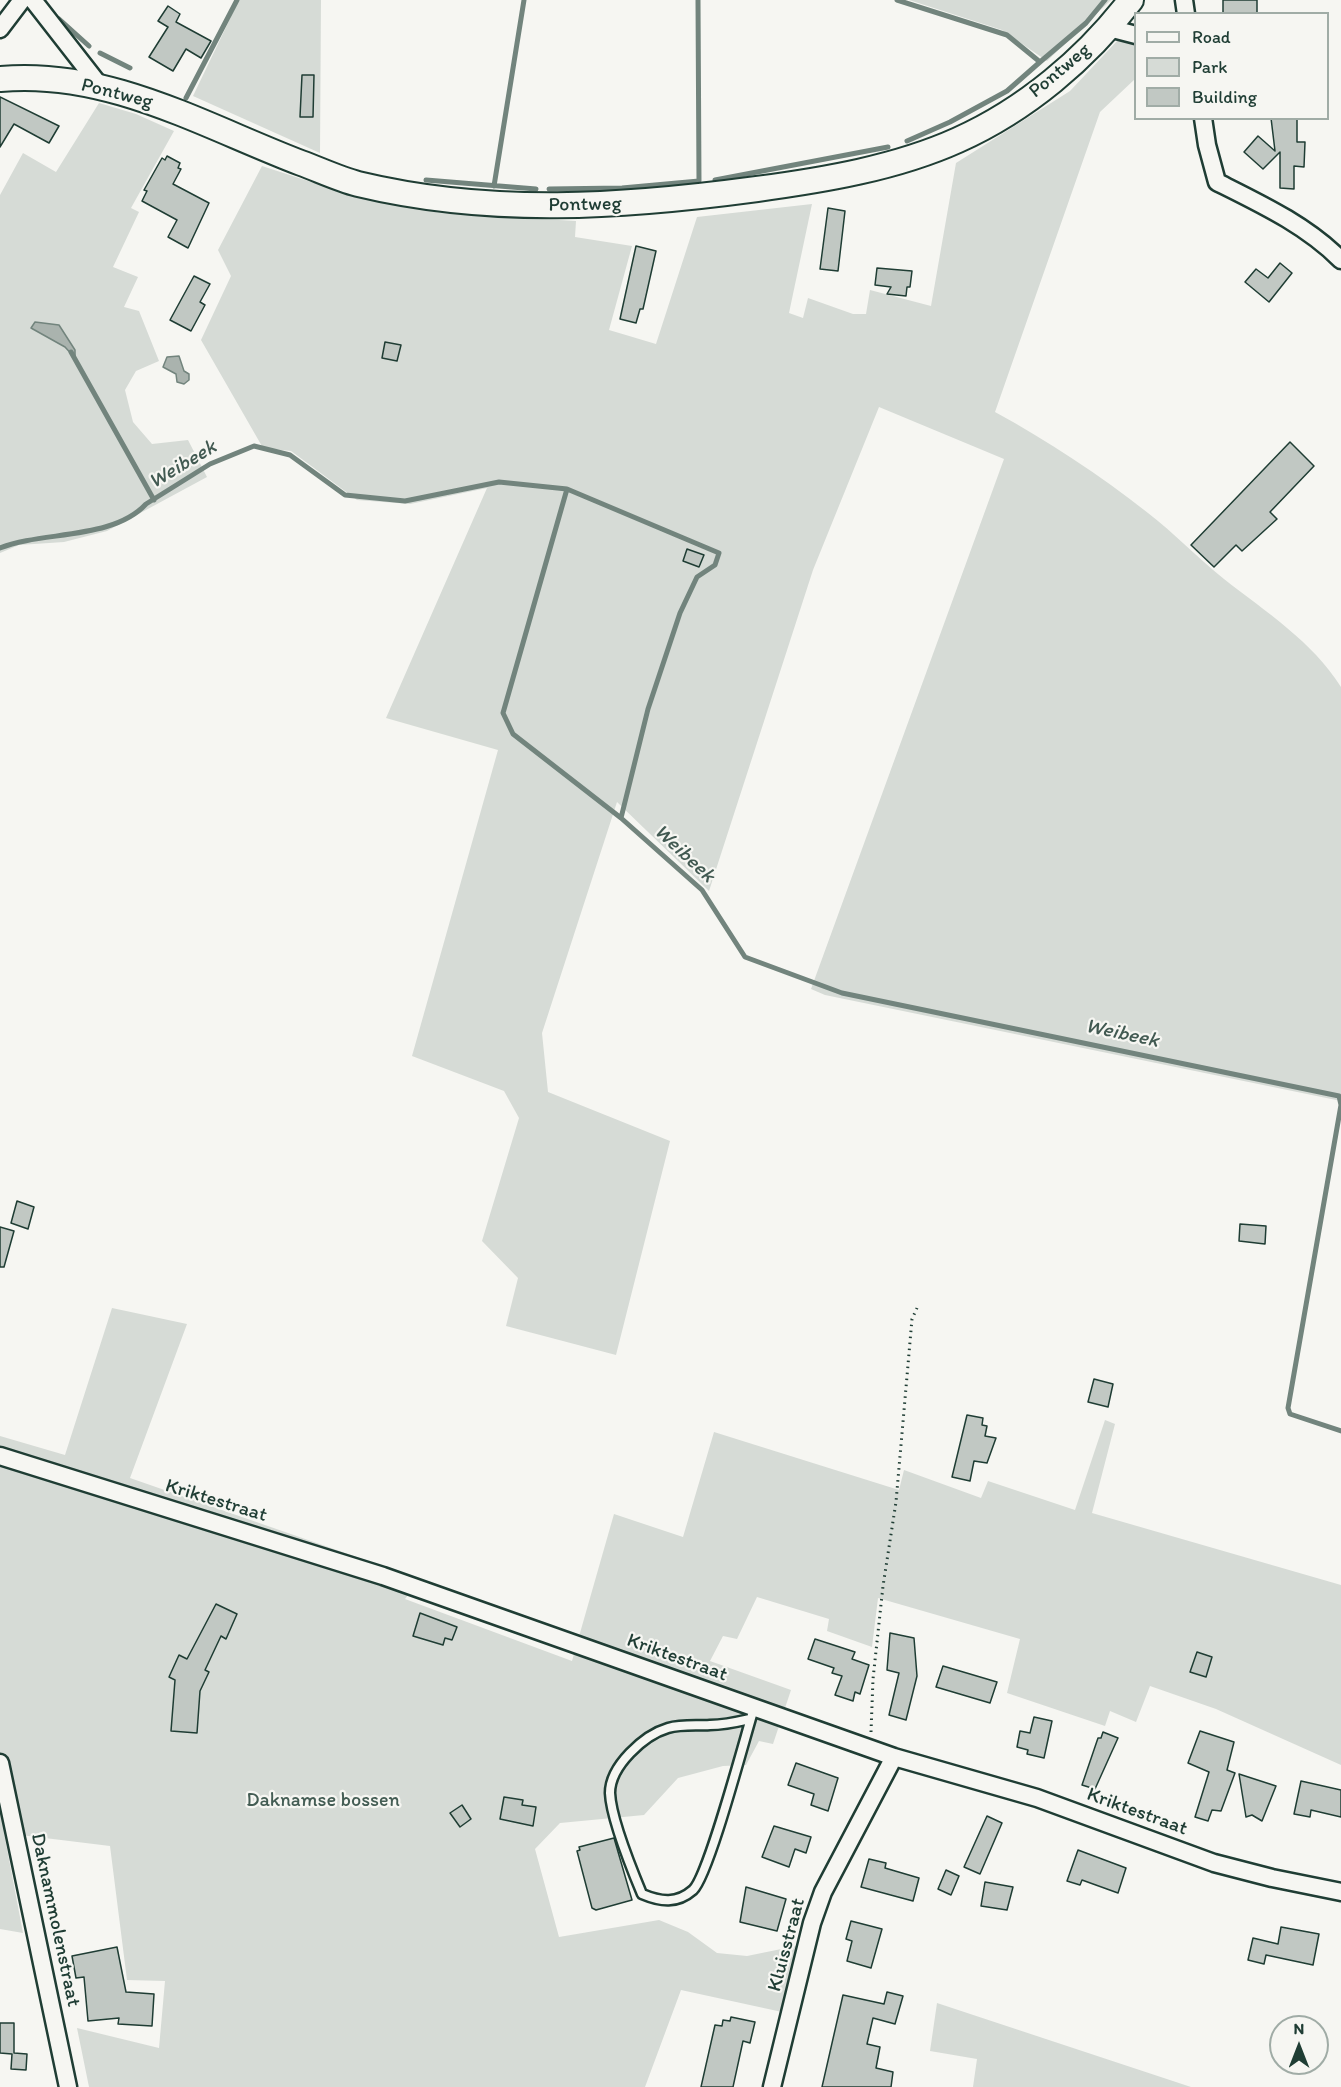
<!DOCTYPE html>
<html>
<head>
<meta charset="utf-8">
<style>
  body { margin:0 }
  #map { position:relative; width:1341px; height:2087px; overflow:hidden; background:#f6f6f2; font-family:Itim,sans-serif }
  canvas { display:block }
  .legend { position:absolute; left:1134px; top:12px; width:195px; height:108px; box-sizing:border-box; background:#f6f6f2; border:2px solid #a0aca6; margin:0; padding:8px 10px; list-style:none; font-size:18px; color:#1f3d34 }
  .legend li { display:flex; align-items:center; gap:12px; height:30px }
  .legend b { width:30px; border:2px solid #a0aca6 }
  .north { position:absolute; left:1269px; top:2015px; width:60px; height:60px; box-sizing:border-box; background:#f6f6f2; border:2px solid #a0aca6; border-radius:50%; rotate:0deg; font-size:16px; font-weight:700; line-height:24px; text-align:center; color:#1f3d34 }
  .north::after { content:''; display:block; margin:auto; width:21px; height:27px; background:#1f3d34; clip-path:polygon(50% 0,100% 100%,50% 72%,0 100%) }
</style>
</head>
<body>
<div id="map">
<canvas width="1341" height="2087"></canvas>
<ul class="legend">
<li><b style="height:8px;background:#f6f6f2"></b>Road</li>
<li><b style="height:16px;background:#d6dbd6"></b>Park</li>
<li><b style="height:16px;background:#c1c8c3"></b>Building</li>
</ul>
<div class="north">N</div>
</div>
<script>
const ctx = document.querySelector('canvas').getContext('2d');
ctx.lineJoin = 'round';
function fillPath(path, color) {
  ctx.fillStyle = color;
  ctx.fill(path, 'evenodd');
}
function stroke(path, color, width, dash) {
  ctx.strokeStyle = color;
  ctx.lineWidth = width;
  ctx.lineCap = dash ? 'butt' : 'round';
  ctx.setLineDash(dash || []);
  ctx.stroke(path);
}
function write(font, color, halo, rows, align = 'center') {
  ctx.font = font + ' Itim,sans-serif';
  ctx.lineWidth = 4.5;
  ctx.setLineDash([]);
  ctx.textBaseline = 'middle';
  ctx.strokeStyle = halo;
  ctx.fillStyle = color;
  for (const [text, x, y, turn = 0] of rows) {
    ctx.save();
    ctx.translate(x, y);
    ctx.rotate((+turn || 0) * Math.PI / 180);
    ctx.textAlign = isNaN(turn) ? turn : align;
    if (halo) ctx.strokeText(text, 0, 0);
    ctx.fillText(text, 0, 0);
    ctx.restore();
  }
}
const green = new Path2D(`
  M239,0h82l-1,153 -127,-57z
  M909,0h202l-64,61 -45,-31z
  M1118,40l17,4v35l-35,33 -105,300c53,29 105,63 153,101 26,20 50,45 76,66 42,33 88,62 117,108v414l-516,-106 -14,-6 193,-530 -125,-52 -66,163 -104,321 -92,-89 -75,231 6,59 122,49 -54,214 -110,-29 12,-48 -36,-37 37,-123 -15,-27 -92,-35 86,-306 -112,-32 101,-230 -77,16 -53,-4 -66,-49 -28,-3 -62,-108 30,-64 -13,-26 44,-84 83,27 95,20 136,8 -1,16 57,9 -23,84 47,14 41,-127 115,-13 -23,109 14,5 5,-20 45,16h13l4,-24 61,16 25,-143 114,-72z
  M99,103l37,11 38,17 -43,77 8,4 -26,55 25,10 -14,30 15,4 20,50 -23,10 -11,19 8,32 19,22 36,-4 19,37 -100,54 -43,11 -45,3 -19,8v-358l23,-42 33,19z
  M112,1308l75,16 -57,154 290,101 -15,20 167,62 42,-147 69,23 31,-105 185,58 5,-20 77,28 7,-17 87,29 30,-90 10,4 -23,89 249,72v180l-125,-56 -66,-23 -14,36 -26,-11 -5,15 -98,-33 13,-54 -142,-41 -6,49 -45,-16 2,-12 -72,-22 -20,42 -14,-3 -13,25 81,29 -18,54 -14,-3 -13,24 -23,1 -45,12 -34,37 -84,8 -25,26 24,88 100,-17 29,12 29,21 30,3 49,-10 -14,66 -101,-22 -36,97h-556l-12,-59 82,20 6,-67 -38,-1 -17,-134 -106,-13 19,100 -23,-4v-493l65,19z
  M937,2003l254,84h-218l4,-28 -47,-8z`);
const water = new Path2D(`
  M35,322l24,3 16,25v8l-10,-11 -34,-19z
  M179,356l5,15 5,3v6l-5,4 -7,-2 -1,-8 -13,-7 4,-10z`);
const stream = new Path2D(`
  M897,0l110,35 33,27 46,-39 19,-23
  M59,19l30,27
  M100,53l30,15
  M186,98l51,-98
  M907,141l43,-19 57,-31 33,-29
  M426,180l110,9
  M715,180l173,-33
  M494,186l30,-186
  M549,189l73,-1 77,-7 -1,-181
  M71,352l83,148
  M567,489l152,64 -4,12 -18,12 -17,36 -32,96 -27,109
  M0,548c42,-17 113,-8 146,-44l64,-40 44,-18 36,9 55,40 60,6 94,-19 68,7 -64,224 10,21 108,84 81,72 43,67 97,36 497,103 2,9 -53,303 2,6 51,17`);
const building = new Path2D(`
  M1223,0h34v14h-34z
  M168,6l12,8 -4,8 35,19 -10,17 -15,-9 -13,22 -24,-14 19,-30 -10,-6z
  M302,75h12l-1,42h-13z
  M0,97l59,29 -10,17 -35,-19 -14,23z
  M1271,118h26v24h8l-1,25 -10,-1v23l-14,-1v-36l-17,17 -19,-17 14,-16 17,15z
  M167,156l13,7 -2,5 3,1 -8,15 36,19 -21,45 -20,-11 9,-17 -35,-19 5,-10 -3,-1 18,-32 3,2z
  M828,208l17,3 -7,60 -18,-2z
  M636,246l20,5 -13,58h-3l-4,14 -16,-4z
  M1280,263l12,10 -23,29 -24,-20 11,-13 12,9z
  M877,268l35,3 -2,16h-3l-1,9 -19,-2 4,-7 -16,-2z
  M194,276l16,8 -10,18 5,3 -14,26 -21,-11z
  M385,342l16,3 -4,16 -15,-3z
  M1290,442l24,24 -44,46 7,7 -35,32 -6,-6 -22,22 -23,-22z
  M687,549l17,6 -5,12 -16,-6z
  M17,1201l17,6 -6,22 -17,-6z
  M1240,1224l26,2 -1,18 -26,-3z
  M0,1227l14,4 -10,36h-4z
  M1094,1379l19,5 -5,23 -20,-5z
  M967,1415l16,3 -1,7 5,1 -2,10 11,2 -9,25 -13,-2 -4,20 -18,-4z
  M216,1604l21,10 -11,25 -5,-3 -16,34 4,2 -9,19 -3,42 -26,-2 4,-51 -6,-3 10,-22 8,4z
  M420,1613l37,14 -5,13 -7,-2 -2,7 -30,-9z
  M890,1633l24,5 3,38 -11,44 -17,-5 10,-42 -12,-3z
  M815,1639l40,13 -3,7 17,6 -9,29 -5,-2 -2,9 -18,-6 7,-19 -10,-3 2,-5 -26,-9z
  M1197,1652l15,5 -6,20 -16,-5z
  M943,1666l54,16 -7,21 -54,-16z
  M1034,1717l18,4 -8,37 -17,-4 1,-4 -11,-3 3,-16 10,2z
  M1200,1731l34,11 -7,28 8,3 -14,38 -9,-1 -4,11 -13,-4 14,-45 -21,-9z
  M1103,1732l15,6 -23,51 -13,-4 16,-47h3z
  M796,1763l42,15 -10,33 -17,-6 3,-11 -26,-9z
  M1239,1774l37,12 -14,35 -10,-6 -6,2z
  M1301,1781l40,9v27l-30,-7 -1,7 -16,-3z
  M504,1797l19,3 -1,5 14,2 -3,19 -33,-7z
  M462,1805l9,14 -11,8 -10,-14z
  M987,1816l15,7 -22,51 -16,-7z
  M774,1826l37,11 -5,16 -11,-4 -6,18 -27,-10z
  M614,1838l18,62 -36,10 -4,-2 -15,-57 3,-1 -1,-3z
  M1078,1850l48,18 -8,25 -36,-13 -2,5 -13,-4z
  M869,1859l17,4 -1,5 34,10 -6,23 -52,-14z
  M946,1870l13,6 -8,19 -13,-6z
  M985,1882l28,5 -6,23 -26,-4z
  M746,1887l40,12 -9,32 -37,-9z
  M851,1921l31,8 -11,39 -24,-7 5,-20 -6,-2z
  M1281,1927l38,7 -6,31 -47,-10 -2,9 -16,-4 5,-22 25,6z
  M117,1947l9,45 28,2 -2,32 -34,-2 1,-6 -31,3 -4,-44 -8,1 -4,-22z
  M887,1992l16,4 -8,28 -22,-6 -6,26 13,3 -4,21 17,4 -2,15h-69l21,-92 41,9z
  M731,2017l24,5 -5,21 -7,-2 -10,46h-32l14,-62 7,1 1,-6 7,1z
  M0,2023h14v30l13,1 -1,16 -15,-1 1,-15 -12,-1z`);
const path = new Path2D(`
  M871,1732l2,-53 10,-93 13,-84 16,-183 5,-11`);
const lane = new Path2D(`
  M750,1719c-13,3 -26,6 -40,6 -14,1 -28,-1 -42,3 -24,7 -58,38 -58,65 1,26 22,77 32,101 19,8 35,10 51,-4 16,-15 52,-153 61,-182`);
const street = new Path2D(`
  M33,0l67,86
  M1184,0l2,14
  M1109,28l27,7
  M0,29l22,-29
  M1203,118l4,27 10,37c44,22 89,43 124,78
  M0,1456l383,120 511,181 143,41 177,65 58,15 69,14
  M0,1763l68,324
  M772,2087l40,-164 11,-31 71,-135`);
const secondary = new Path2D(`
  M0,79c108,-10 204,47 301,84 19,7 38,16 57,21 133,32 265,23 399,5 67,-9 139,-21 201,-49 67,-30 128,-81 173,-140`);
const streetNames = [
  ["Pontweg",1060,71,-40],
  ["Pontweg",117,94,14],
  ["Pontweg",585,205,-1],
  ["Kriktestraat",216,1501,17],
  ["Kriktestraat",677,1658,20],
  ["Kriktestraat",1137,1812,20],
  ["Daknammolenstraat",55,1920,78],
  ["Kluisstraat",787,1945,-75]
];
const parkNames = [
  ["Daknamse bossen",323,1801]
];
const waterNames = [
  ["Weibeek",183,465,-31],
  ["Weibeek",684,854,43],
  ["Weibeek",1122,1034,12]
];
fillPath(green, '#d6dbd6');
fillPath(water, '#aab3ae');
stroke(water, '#72847d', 1.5);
stroke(stream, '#72847d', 5);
fillPath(building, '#c1c8c3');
stroke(building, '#1f3d34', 1.5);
stroke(lane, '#1f3d34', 13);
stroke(street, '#1f3d34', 21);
stroke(secondary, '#1f3d34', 28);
stroke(path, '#1f3d34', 3, [1.5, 4.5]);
stroke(lane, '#f6f6f2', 8);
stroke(street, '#f6f6f2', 16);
stroke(secondary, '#f6f6f2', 24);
write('20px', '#1f3d34', '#f6f6f2', streetNames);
write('20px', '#445d54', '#f6f6f2', parkNames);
write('italic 21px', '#425a52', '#f6f6f2', waterNames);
</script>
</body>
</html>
